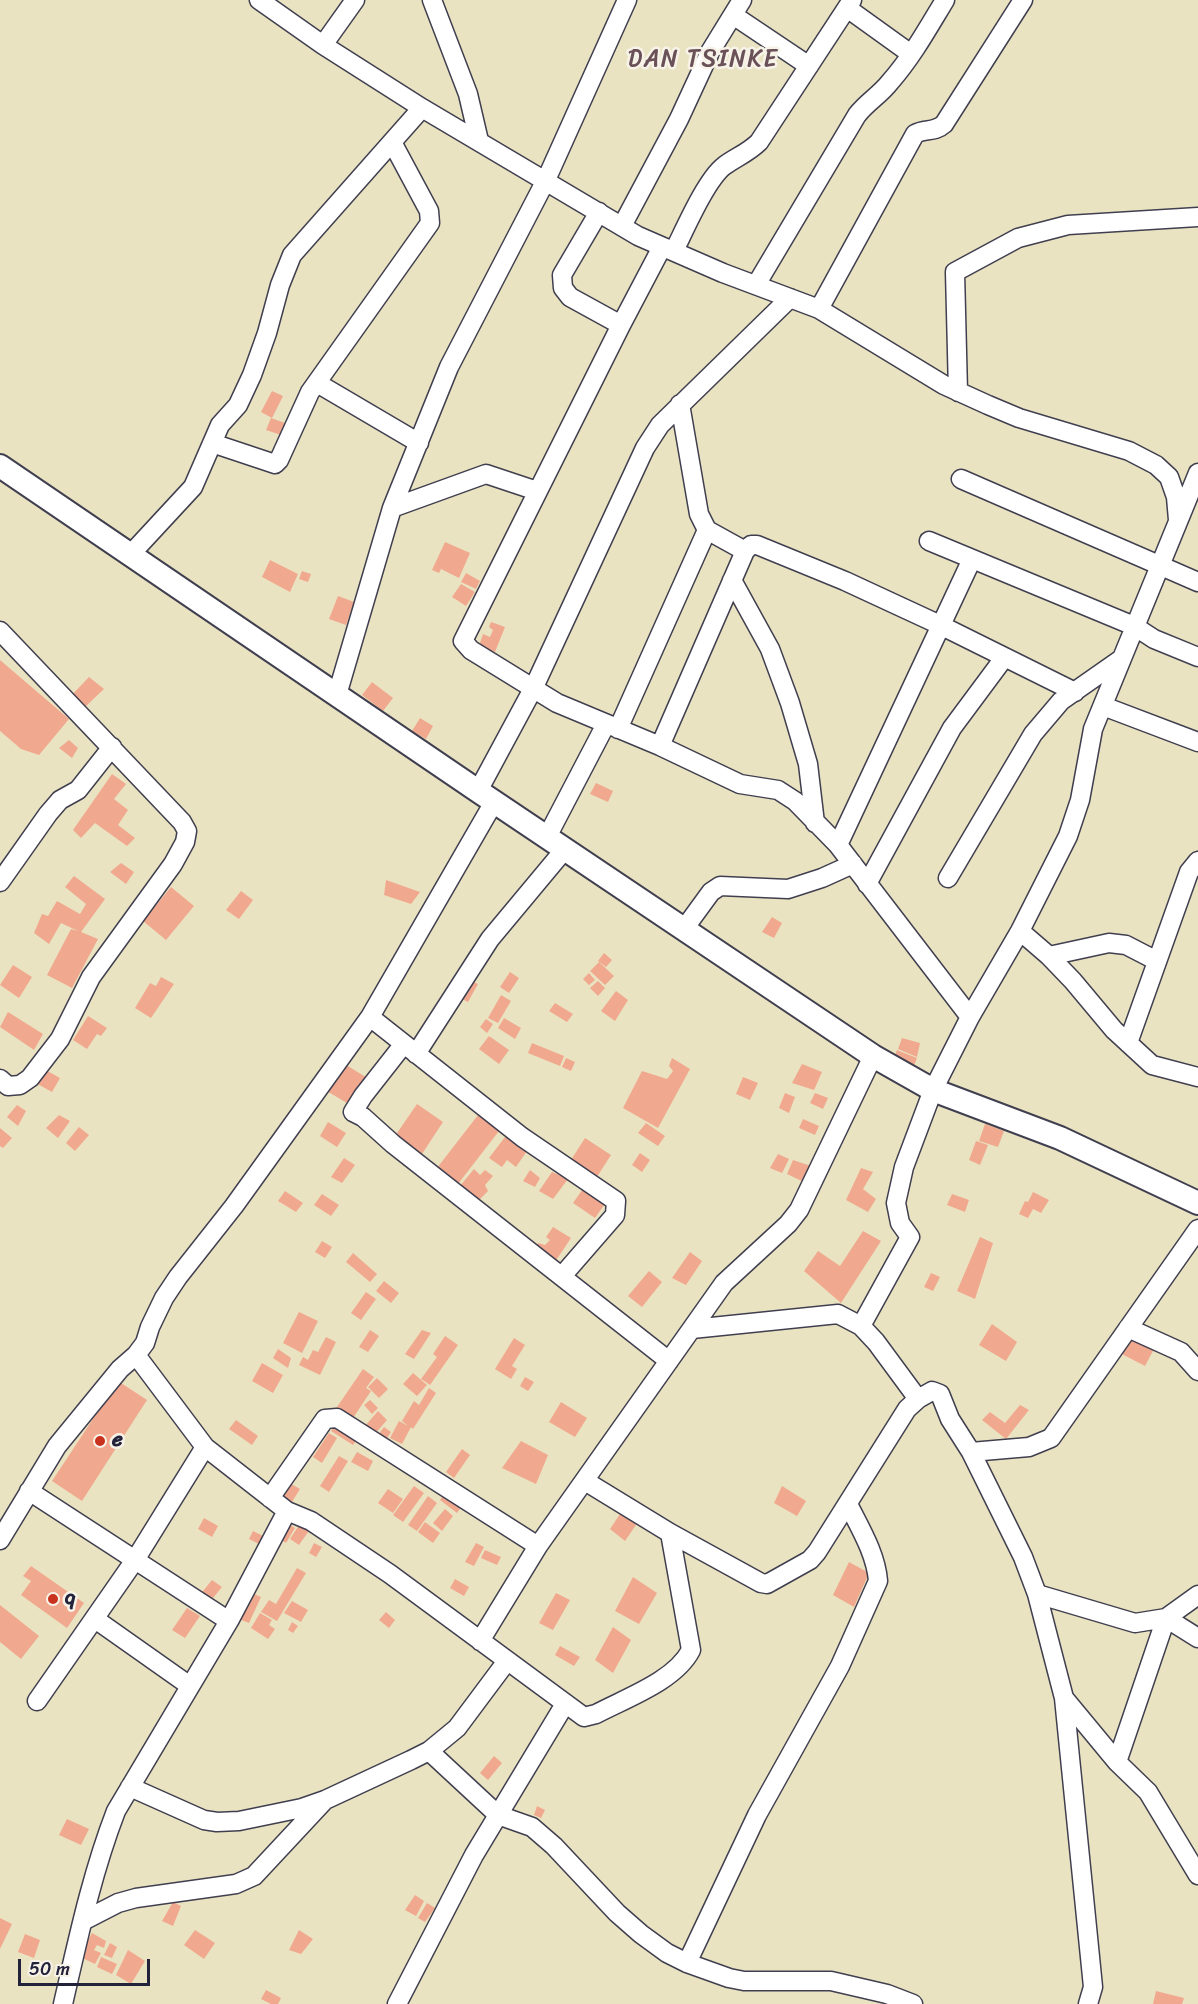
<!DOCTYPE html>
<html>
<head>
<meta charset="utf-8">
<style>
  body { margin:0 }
  #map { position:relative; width:1198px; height:2004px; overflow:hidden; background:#eae3c2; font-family:Sriracha,sans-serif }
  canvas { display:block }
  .scale { position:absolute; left:18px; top:1959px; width:132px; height:27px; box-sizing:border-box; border:3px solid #22223b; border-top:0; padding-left:8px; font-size:18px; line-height:21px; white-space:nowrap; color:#22223b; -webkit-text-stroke:4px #f7f3e8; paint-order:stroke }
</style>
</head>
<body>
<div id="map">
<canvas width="1198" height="2004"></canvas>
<div class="scale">50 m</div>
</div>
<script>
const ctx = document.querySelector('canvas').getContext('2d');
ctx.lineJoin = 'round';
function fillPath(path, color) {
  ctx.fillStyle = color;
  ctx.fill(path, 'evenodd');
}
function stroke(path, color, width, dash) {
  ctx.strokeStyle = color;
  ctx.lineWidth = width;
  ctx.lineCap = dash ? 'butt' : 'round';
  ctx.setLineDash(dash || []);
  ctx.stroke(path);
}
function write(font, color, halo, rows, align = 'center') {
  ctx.font = font + ' Sriracha,sans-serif';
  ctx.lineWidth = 5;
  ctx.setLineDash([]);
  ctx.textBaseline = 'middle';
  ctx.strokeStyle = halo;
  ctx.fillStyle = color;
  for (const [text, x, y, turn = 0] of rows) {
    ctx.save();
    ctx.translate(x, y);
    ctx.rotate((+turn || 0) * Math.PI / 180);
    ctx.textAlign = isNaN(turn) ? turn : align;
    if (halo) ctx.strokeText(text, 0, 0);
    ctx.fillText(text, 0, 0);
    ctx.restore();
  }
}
const building = new Path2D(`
  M272,391l11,5 -11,22 -11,-6z
  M271,418l14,5 -4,12 -15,-5z
  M445,542l25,11 -11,25 -18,-9 -2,4 -7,-3z
  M270,560l28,14 -8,18 -28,-15z
  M302,571l9,3 -3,8 -9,-3z
  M466,573l14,8 -4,8 -15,-7z
  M461,584l14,8 -9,14 -14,-9z
  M338,596l16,6 -8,23 -17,-6z
  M491,622l14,5 -10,25 -16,-6 4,-12 7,3 3,-7 -4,-3z
  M0,660l69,59 -30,36 -18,-6 -21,-18z
  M89,677l15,12 -20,19 -15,-10z
  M372,682l21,16 -10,13 -21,-16z
  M420,718l13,8 -7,13 -14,-8z
  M69,740l9,8 -6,10 -13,-10z
  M112,774l14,10 -12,15 14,11 -10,15 17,13 -8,8 -32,-23 -14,15 -8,-8z
  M596,783l17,8 -5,11 -18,-8z
  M121,863l13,9 -8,12 -16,-12z
  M74,876l31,23 -24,33 17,7 -26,49 -25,-13 24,-46 7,2 -17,-8 -12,21 -15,-11 8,-19 6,2 9,-15 23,13 6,-10 -21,-17z
  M386,880l34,12 -9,12 -27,-9z
  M171,887l23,19 -28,34 -23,-19z
  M241,891l12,9 -14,19 -13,-9z
  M772,917l10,6 -8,15 -12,-6z
  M604,953l8,7 -6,7 -8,-6z
  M599,962l15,14 -9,9 -15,-14z
  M13,965l19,12 -13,21 -19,-13z
  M510,972l9,6 -10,15 -9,-6z
  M589,973l6,7 -6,5 -6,-6z
  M161,977l13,7 -23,34 -16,-10 15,-25 6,3z
  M467,979l11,5 -10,18 -10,-5z
  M598,981l7,7 -7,8 -8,-8z
  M616,991l12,9 -13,21 -14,-10z
  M501,995l10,6 -13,22 -10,-5z
  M555,1003l18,11 -6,8 -18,-11z
  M8,1012l35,22 -9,16 -34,-23z
  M88,1016l19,12 -6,8 -4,-2 -10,15 -14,-9z
  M504,1018l17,10 -6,11 -17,-11z
  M486,1019l7,5 -6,9 -7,-6z
  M489,1036l20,14 -10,14 -20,-15z
  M902,1038l18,5 -3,14 -19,-8z
  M532,1043l32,13 -4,10 -32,-13z
  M897,1050l20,8 -4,10 -20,-8z
  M566,1058l9,4 -4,9 -9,-4z
  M672,1058l18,11 -32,59 -35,-20 19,-37 25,8 6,-8 -4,-5z
  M343,1063l26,16 -17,27 -27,-16z
  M802,1064l20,8 -8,18 -22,-7z
  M42,1068l18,10 -8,14 -18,-10z
  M743,1077l15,6 -8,17 -14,-6z
  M785,1093l10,4 -6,16 -10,-5z
  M815,1093l13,5 -5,11 -13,-6z
  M417,1104l26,18 -21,32 -27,-18z
  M17,1105l9,6 -8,15 -11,-9z
  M59,1115l11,6 -12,17 -12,-10z
  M478,1115l21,16 -41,53 -21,-16z
  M803,1119l16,7 -4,9 -16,-7z
  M328,1122l18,11 -9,14 -17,-11z
  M646,1123l19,13 -7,10 -20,-13z
  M985,1124l19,7 -6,16 -19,-6z
  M79,1127l10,8 -14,16 -9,-8z
  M0,1128l12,10 -9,10 -3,-2z
  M508,1133l21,15 -13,19 -9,-7 -5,7 -13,-9z
  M585,1138l26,17 -16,25 -26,-17z
  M976,1141l12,4 -8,20 -11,-5z
  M640,1153l10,7 -8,12 -10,-7z
  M778,1154l11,5 -7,14 -12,-5z
  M344,1158l11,7 -13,18 -11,-6z
  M793,1160l18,6 -7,16 -17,-8z
  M861,1168l12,4 -10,17 13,10 -8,13 -22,-12z
  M474,1169l6,6 5,-5 8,6 -8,9 3,6 -10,10 -18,-15z
  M530,1170l10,8 -5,9 -12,-6z
  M552,1172l16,7 -15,20 -14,-8z
  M585,1186l22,15 -12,17 -22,-15z
  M285,1191l18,12 -7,9 -18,-11z
  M1033,1192l16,8 -8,13 -8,-4 -5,9 -9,-4 6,-13 3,1z
  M322,1194l17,11 -8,11 -17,-11z
  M952,1194l17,6 -4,12 -18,-7z
  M553,1227l18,11 -16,24 -19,-14 2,-5 7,2 5,-5 -4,-3z
  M863,1231l18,10 -40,62 -37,-32 14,-20 22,15z
  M980,1237l13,6 -18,56 -18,-8z
  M322,1241l10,6 -7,11 -10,-6z
  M690,1252l12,9 -16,24 -14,-7z
  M353,1253l24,21 -7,8 -24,-20z
  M649,1271l13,11 -20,25 -14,-11z
  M931,1273l9,4 -7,14 -9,-4z
  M384,1281l15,12 -8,10 -15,-12z
  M366,1292l10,7 -15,21 -10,-7z
  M299,1312l19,9 -16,32 -19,-10z
  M992,1324l25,18 -11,19 -27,-16z
  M370,1330l9,6 -11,16 -9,-5z
  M422,1330l9,3 -17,26 -9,-5z
  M1127,1334l27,15 -9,17 -29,-15z
  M445,1336l13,9 -28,40 -9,-6 16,-22 -4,-3z
  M326,1337l10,5 -16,33 -21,-10 4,-8 5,3 5,-10 5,2z
  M514,1338l11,7 -13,21 5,3 -6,10 -16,-10z
  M278,1349l13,9 -3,10 -15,-10z
  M262,1363l21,12 -10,18 -21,-12z
  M363,1369l11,8 -8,11 5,3 -20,30 -16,-11z
  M413,1373l14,12 -10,11 -14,-12z
  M525,1377l9,5 -6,9 -8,-5z
  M377,1378l11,11 -9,9 -11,-11z
  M118,1381l29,19 -65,101 -30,-20z
  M429,1388l7,5 -23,36 -2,-2 -9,17 -12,-6 9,-17 9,5 -6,-5 12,-20 5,4z
  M370,1400l8,8 -6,6 -8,-9z
  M561,1402l26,16 -12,19 -26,-15z
  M1020,1405l9,5 -23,29 -24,-19 8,-8 15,11z
  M378,1411l9,9 -13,15 -9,-9z
  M236,1420l22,16 -6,9 -23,-16z
  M337,1423l22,13 -6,9 -22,-14z
  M384,1427l7,5 -5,8 -8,-5z
  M329,1433l8,5 -15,25 -9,-6z
  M521,1441l27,14 -12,29 -34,-16z
  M462,1449l8,6 -16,23 -8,-6z
  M357,1452l16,9 -5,10 -17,-9z
  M339,1456l9,5 -19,31 -9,-6z
  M288,1482l12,7 -10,16 -12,-6z
  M414,1486l10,7 -21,29 -10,-7z
  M782,1486l24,15 -9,15 -23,-13z
  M388,1489l15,10 -10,14 -15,-10z
  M446,1491l18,12 -7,10 -17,-13z
  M428,1496l9,7 -20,28 -9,-6z
  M624,1508l16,11 -15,22 -15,-12z
  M445,1509l8,7 -11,15 -9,-8z
  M204,1518l14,8 -6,11 -14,-8z
  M286,1522l9,6 -9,15 -9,-6z
  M301,1522l10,6 -12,17 -9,-6z
  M425,1522l15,11 -7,10 -15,-11z
  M253,1531l10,5 -4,8 -10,-5z
  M314,1543l8,4 -6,10 -7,-4z
  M476,1543l8,4 -10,19 -9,-4z
  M485,1550l16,7 -4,8 -16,-7z
  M849,1562l20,11 -15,34 -21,-12z
  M31,1566l53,37 -17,25 -46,-33 10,-14 -8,-5z
  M297,1568l9,5 -29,48 -16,-9 8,-12 7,4z
  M633,1577l24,16 -18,31 -24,-13z
  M455,1579l14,8 -5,9 -14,-8z
  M212,1580l10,7 -13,16 -10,-7z
  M252,1593l9,4 -12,26 -10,-4z
  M556,1593l14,7 -17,30 -14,-7z
  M292,1601l16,9 -7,12 -17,-9z
  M0,1605l39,31 -18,23 -21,-17z
  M187,1608l13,8 -15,22 -13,-8z
  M386,1612l9,8 -6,8 -10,-8z
  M260,1613l12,7 -3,5 6,4 -7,10 -17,-11z
  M292,1622l6,4 -5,7 -5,-3z
  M613,1627l18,13 -18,33 -18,-13z
  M560,1646l20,11 -6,9 -19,-11z
  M494,1756l8,7 -14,17 -8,-7z
  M537,1806l8,4 -4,8 -7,-3z
  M67,1819l22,10 -8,16 -22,-10z
  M415,1895l9,6 -8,15 -11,-6z
  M173,1902l8,4 -8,20 -11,-5z
  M427,1903l8,5 -10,14 -7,-4z
  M0,1918l12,6 -12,25z
  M195,1930l20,13 -11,16 -20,-14z
  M299,1930l14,9 -12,15 -12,-4z
  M92,1933l14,8 -2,7 -7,-3 -3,5 7,3 -6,11 -15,-7z
  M25,1934l15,6 -6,18 -16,-6z
  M110,1943l7,4 -5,11 -8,-3z
  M128,1950l17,11 -14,23 -15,-9z
  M101,1957l16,7 -5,10 -15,-7z
  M266,1990l15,8 -3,6h-7l-10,-5z
  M1156,1991l28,7 -2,6h-29z`);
const minor = new Path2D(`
  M259,0l64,45 99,63 216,128 85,37 96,36 125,76 44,20 31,13 110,33 27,14 13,12 7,20 2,23
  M432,0l36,94 11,47
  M847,8l64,46
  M733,15l76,51
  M323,45l32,-45
  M599,212l-37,63 1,13 7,9 51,28
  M622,226l57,-107 31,-67 32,-52
  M662,247l-41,78 -158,316 8,9 86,53 103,43 80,38 38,6 17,11 43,44 132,172
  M674,251c11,-22 32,-71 50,-85 12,-9 24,-13 35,-24l93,-142
  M756,285l101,-170c10,-13 23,-20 33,-33 22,-25 38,-54 55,-82
  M819,309l96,-175c10,-6 19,-1 29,-10l79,-124
  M317,383l102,60
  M958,392l-3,-120 63,-34 50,-13 130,-8
  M680,404l19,110 8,16 38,21
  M212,443l63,21 4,-4 31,-68 120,-169 -1,-12 -37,-69
  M961,479l237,103
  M392,508l94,-34 51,17
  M929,541l205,85 20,13 44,18
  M130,555l63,-68 27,-62 18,-20 14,-30 15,-42 13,-48 12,-30 130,-147
  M732,580l38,69 20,54 18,61 7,59
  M0,631l182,191 5,9 -2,11 -12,22 -82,113 -31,62 -30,39 -10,7 -12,1 -8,-7
  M337,695l55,-187 57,-141 97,-187 81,-180
  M1103,706l95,36
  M618,729l89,-199
  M660,746l85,-195 6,-6h6l88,36 95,44 135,67
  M478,791l56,-104 111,-239 15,-23 130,-127
  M547,837l59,-113
  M838,845l134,-286
  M948,878l85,-144 28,-33 60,-42
  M0,882l48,-68 12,-14 18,-10 34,-43
  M867,884l85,-156 52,-70
  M684,929l27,-37 9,-6 68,3 34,-11 31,-14
  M1020,931l29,25 24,25 41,49 38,35 46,12
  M1049,956l60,-13 17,2 31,16
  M370,1017l152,120 94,64 -1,14 -53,61
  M1128,1043l61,-171 9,-11
  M403,1045l-40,51 -10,16 10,5 30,27 276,217
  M416,1054l74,-115 75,-90
  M861,1326l49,-89 -10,-14 -4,-20 8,-36 29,-77 37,-73 50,-86 48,-95 12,-36 13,-71 105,-256
  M1128,1328l53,24 17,19
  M692,1329l146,-15 23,12 15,16 42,57
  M136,1355l69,92 82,64 24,10 79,53 194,143 12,-3c30,-16 79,-33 95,-64l-21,-117
  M971,1452l58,-5 22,-9 147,-209
  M585,1481l85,52 91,50 6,1 43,-24 7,-8 90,-143 11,-10 14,-8 8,3 10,25 21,33 52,105 14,37 27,104 29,289 -5,17
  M29,1491l200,130
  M270,1498l55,-79 12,-1 201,128
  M0,1540l57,-94 63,-77 16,-14 9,-12 5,-16 14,-29 14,-21 56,-71 136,-189 124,-215
  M1037,1594l98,29 31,-5 32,-23
  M95,1619l95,67
  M480,1641l58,-95 186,-263 64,-59 11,-14 74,-154
  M1064,1698l53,64 31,30 50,83
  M37,1701l98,-141 70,-113
  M429,1751l69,64 34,12 22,19 63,67 24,21 26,19 20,10 42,15 15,3h87l56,13 26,10
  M1117,1762l49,-144 32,20
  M130,1787l74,33 13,2 22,-1 63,-13 23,-8 86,-40 18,-9 28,-23 50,-67
  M83,1921l35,-18 18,-5 100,-14 18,-8 69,-74
  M687,1963l70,-148 83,-149 38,-85c-2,-27 -18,-53 -30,-77
  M63,2004c15,-65 29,-131 53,-193l113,-190 58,-110
  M397,2004l77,-149 91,-151`);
const tertiary = new Path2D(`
  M0,466l478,325 395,265 60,34 127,48 138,65`);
const markers = [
  [100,1441,6,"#c8321e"],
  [53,1599,6,"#c8321e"]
];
const poiNames = [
  ["e",112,1441],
  ["q",65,1599]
];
const quarterNames = [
  ["DAN TSINKE",703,60]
];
fillPath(building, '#f0a98e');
stroke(minor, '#403f4f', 21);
stroke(tertiary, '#403f4f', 26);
stroke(minor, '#fff', 18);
stroke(tertiary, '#fff', 22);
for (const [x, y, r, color] of markers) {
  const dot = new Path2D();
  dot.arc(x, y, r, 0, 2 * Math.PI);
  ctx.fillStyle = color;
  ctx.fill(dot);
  stroke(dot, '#f7f3e8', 2);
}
write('bold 21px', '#22223b', '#f7f3e8', poiNames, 'left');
ctx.letterSpacing = '1.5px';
write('24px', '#6a5158', '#f7f3e8', quarterNames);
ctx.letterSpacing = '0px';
</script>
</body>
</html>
